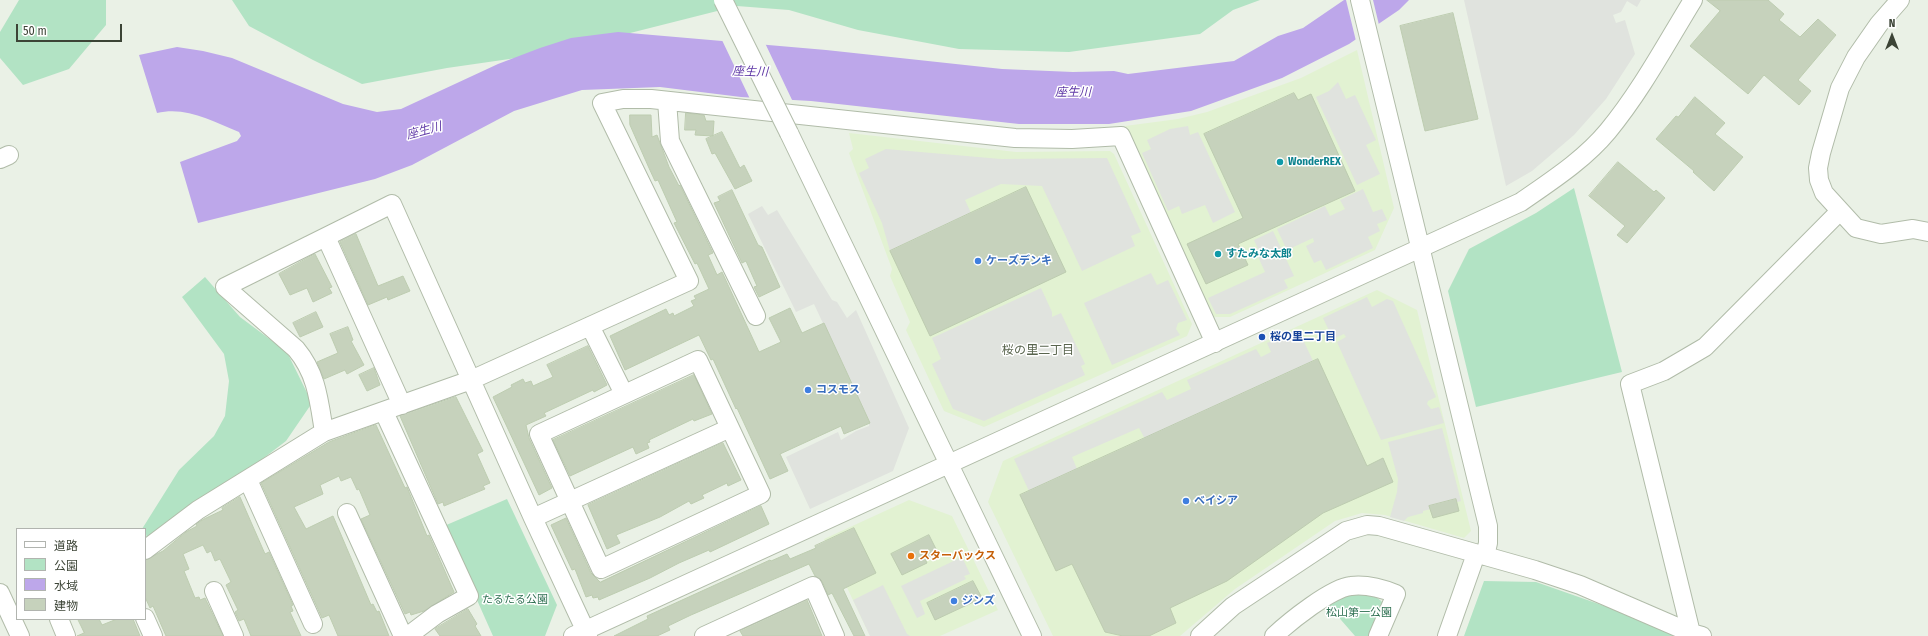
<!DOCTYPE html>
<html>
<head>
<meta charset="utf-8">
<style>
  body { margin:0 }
  #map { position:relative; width:1928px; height:636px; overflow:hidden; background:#eaf1e6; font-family:"Fira Sans Condensed","Noto Sans JP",sans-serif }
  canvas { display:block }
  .legend { position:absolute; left:16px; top:528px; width:130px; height:92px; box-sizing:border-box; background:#fff; border:1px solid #b1b4af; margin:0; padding:5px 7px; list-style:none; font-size:12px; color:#3c4436 }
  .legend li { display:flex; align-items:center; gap:8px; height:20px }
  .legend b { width:20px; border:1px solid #b1b4af }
  .north { position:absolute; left:1872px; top:16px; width:40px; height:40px; -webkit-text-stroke:3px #fff; paint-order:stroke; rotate:0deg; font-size:11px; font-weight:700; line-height:16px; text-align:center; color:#3c4436 }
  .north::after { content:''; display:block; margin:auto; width:14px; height:18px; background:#3c4436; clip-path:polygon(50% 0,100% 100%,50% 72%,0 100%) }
  .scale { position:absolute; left:16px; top:24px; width:106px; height:18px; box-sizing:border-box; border:2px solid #3c4436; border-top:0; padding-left:5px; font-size:12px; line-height:14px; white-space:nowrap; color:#3c4436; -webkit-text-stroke:3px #fff; paint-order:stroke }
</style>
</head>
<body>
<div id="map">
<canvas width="1928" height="636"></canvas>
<ul class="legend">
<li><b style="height:5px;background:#fff"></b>道路</li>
<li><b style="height:11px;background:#b2e3c4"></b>公園</li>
<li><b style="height:11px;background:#bda7ea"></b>水域</li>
<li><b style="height:11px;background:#c6d2bc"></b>建物</li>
</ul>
<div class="north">N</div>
<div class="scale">50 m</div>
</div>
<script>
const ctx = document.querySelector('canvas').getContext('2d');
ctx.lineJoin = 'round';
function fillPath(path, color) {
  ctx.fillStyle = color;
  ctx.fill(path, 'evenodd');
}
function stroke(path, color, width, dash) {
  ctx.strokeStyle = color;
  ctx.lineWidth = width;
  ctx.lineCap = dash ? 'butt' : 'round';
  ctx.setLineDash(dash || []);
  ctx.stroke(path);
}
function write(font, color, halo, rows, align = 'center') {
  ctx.font = font + ' "Fira Sans Condensed","Noto Sans JP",sans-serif';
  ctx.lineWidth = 3;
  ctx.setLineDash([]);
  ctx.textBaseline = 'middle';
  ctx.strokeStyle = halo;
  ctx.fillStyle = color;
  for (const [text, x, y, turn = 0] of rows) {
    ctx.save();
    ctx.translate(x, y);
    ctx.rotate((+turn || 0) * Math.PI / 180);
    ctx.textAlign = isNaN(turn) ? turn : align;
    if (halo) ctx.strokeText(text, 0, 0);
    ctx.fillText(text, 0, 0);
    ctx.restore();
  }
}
const commercial = new Path2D(`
  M1357,50l37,158 -19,42 -145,67h-18l-87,-191 53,-7 29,-7 94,-34z
  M849,133l167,19 94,-1 4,3 78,170 -5,12 -203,91 -40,-16 -38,-81 4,-8 -20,-46 2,-7 -43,-116 4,-4z
  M1377,290l40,20 54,221 -7,7 -79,-23 -23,-2 -27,8 -100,68 -55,47h-127l-65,-134 15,-41z
  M909,500l43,16 46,94 -58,26h-70l-46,-97z`);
const green = new Path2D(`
  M19,0h87v25l-37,44 -46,16 -23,-27v-26z
  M232,0h1028l-27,10 -33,24 -131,18 -110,-3 -101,-19 -69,-20 -52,-4 -186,47 -104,15 -85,16 -49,-24 -64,-34z
  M1574,188l48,184 -146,35 -28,-116 21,-42 67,-36z
  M205,277l35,40 47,35 25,51 -26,38 -55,42 -84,56 -2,-10h-3l37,-59 35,-34 11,-20 4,-35 -5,-27 -42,-57z
  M507,499l50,106 -12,31h-52l-49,-110z
  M1484,581l52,1 154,54h-226z
  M1349,594c13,0 26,-1 34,9l-12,33h-16l-27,-31z`);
const parking = new Path2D(`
  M1464,0h177l-4,7 -10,-6 -6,11 -8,3 3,8 9,-3 10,34 -29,45 -32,36 -42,36 -26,15z
  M1338,82l8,17 9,-4 21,45 -10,5 14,29 -23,11 -41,-88 13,-6z
  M1188,126l2,9 8,-3 37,80 -22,11 -8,-18 -23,9 -3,-8 -11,5 -26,-58 9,-4 -4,-9 23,-11z
  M886,149l115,10 106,-1 34,74 -10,4 4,10 -53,25 -40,-85 -41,-2 -36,16 6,13 -81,38 -8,-28 -23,-50 10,-5 -4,-9z
  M1363,189l10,23 9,-3 5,11 -10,4 3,7 -12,6 5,11 -47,22 -5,-10 -7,3 -8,-17 8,-4 -1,-4 -26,12 -10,-21 48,-23 5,10 15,-7 -5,-9z
  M762,206l6,9 9,-5 55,90 5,2 10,16 9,-8 53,118 -16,43 -83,38 -24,-52 52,-25 3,8 15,-9 13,-5v-4l-55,-118 -18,8 -48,-98z
  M1273,231l21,45 -10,4 4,8 -58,26h-14l-8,-16 57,-26 -10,-22 3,-1 -4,-9z
  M1151,273l6,12 11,-5 19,40 -9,3 -2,6 4,6 -68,30 -28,-62z
  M1041,288l11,24v5l9,-4 24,51 -4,2 4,9 -101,46 -31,-12 -21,-45 9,-5 -9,-21z
  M1367,297l5,10 15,-8 6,2 43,96 -8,4 -1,3 4,5 8,-2 5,16 -63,17 -44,-98 9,-5 -2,-3 -11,5 -10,-21z
  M1298,329l15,32 -168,78 -6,-11 -67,29 5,12 -48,22 -15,-32 148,-67 5,8 24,-11 -4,-9 69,-31 5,8 10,-5 -4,-9z
  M1442,428l19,73 -38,10v2l-15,4 -4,4 -14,-4 7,-25 1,-13 -10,-37z
  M962,557l8,17 -6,2 2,3 -46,22 5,13 -8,4 -16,-32z
  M883,585l24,49 3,2h-40l-17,-36z`);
const water = new Path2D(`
  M1344,0h65l-10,10 -50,34 -67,34 -91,33 -82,13h-90l-208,-23 -70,-4 -81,-10 -78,3 -68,21 -102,54 -37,14 -177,44 -18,-61 57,-21 4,-5 -2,-4c-27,-11 -53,-26 -82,-19l-18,-58 38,-8 26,4 29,7 111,46 34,8 24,-3 97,-45 42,-16 31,-10 47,-6 208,18 176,19 71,3 41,-1 14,3 106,-13 44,-25 25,-8z`);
const pier = new Path2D(`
  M1346,0h27l6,25 -23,16z
  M721,38l44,5 28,59 -43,-3z`);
const building = new Path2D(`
  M1707,0h61l16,14 -5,6 21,17 18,-18 18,16 -38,45 13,11 -12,14 -35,-30 -16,19 -58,-48 30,-35z
  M1453,13l25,106 -53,12 -25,-105z
  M1294,93l4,7 13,-6 44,97 -117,53 10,21 -42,19 -19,-40 56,-26 -39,-84z
  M1695,97l30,26 -10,11 28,23 -29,34 -21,-19 1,-1 -38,-32 20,-23 2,1z
  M686,113l18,2 2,6h8l-1,15 -18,-1 1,-5h-11z
  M630,115h21l1,22 5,-2 12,32 10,19 1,-1 33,68 -5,2 9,20 5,-3 37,80 22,-10 -12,-24 21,-10 12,25 22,-10 46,100 -26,11 -3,-8 -61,28 8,17 -18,8 -33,-71 -1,1 -23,-50 -2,1 -12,-25 -74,35 -15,-34 56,-27 3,6 4,-2 1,3 20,-10 -3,-5 5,-2 -2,-3 15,-7 -12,-26 -2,1 -21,-41 3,-1 -19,-42 -3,1 -6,-13 -19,-43z
  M722,132l18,36 4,-3 8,16 -17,8 -20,-36 -3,1 -6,-15z
  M1618,162l36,30 2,-2 9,8 -38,45 -10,-8 8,-9 -36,-30z
  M1026,187l40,85 -136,64 -40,-85z
  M732,190l26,55 4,2 18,40 -21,10 -5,-10 3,-1 -11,-25 -4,2 -28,-60 6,-2 -2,-4z
  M356,234l22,52 25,-10 7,15 -22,9 -1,-3 -19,8 -28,-63z
  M315,254l17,33 -3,1 3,5 -19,9 -6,-14 -17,7 -11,-21z
  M316,312l7,15 -23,10 -7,-14z
  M348,327l5,13 -2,1 13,24 -17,9 -2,-4 -21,9 -7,-17 21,-9 -8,-19z
  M588,346l19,39 -13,7 -1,-2 -49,23 2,3 -20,9 3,13 23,50 -13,7 -46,-98 19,-10 -1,-2 12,-6 2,4 6,-2 2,5 20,-9 -6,-12z
  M1318,359l49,107 16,-8 10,24 -70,31 -96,68 -57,27 6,15 -27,13h-26l-18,-4 -33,-68 -16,7 -36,-76z
  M374,368l6,17 -13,6 -8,-16z
  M694,375l18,39 -18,7 -1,-2 -44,21 1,2 -3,1 2,5 -13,6 -3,-7 -63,29 -17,-36z
  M456,397l27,54 -6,3 13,29 -7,3 2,3 -41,17 -1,-4 -5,2 -38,-88z
  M376,425l29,63 2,-1 20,49 2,-1 25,57 -30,19 -13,4 -1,-3 -5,2 -44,-95 9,-4 -11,-26 -2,1 -6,-13 -10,4 -2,-5 -19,9 3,9 -29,13 12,22 27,-13 38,89 2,-1 4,8 2,-1 10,25h-51l-9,-21 -7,3 -61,-135 68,-41z
  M723,443l18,37 -13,6 -1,-3 -25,12 2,3 -13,6 -2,-3 -29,16 -44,18 4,8 -13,6 -19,-44z
  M240,497l25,57 4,-2 24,53 -2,1 2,5 -3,1 11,24h-50l-7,-17 -5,2 -4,-9 3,-2 -12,-25 5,-3 -11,-23 -5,2 -4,-10 -4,2 -4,-8 -20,9 6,15 -5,2 11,27 4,-1 1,3 5,-2 18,38h-57l-13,-30 -3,2 -5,-11v-37l18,-9 23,-19 11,-6 -1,-2 8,-5 19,-9 -1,-2z
  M1456,499l3,12 -26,7 -4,-12z
  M761,506l8,18 -59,28 -1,-2 -30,13 -29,15 -51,22 -1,-3 -5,1 -1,-3 -6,2 -11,-28 -3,1 -21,-45 15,-7 25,55 9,9z
  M854,528l22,45 -33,16 22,47h-11l-22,-43 -4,2 -6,-14 -7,-5 -6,-12 -118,51 -23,11 2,4 -13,6h-43l34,-17 -1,-3 123,-56 1,1 16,-7 3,5 26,-11 -1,-2z
  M929,535l9,18 -13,6 2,4 -25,12 -11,-21z
  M973,581l9,17 -47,22 -8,-17z
  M807,600l15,36h-79l-3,-5z
  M468,609l9,15 -2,2 6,10h-41l-5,-7z
  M78,619h21l3,6 15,-6h16l7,17h-63l7,-3z`);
const minor = new Path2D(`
  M1360,0l128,526v17l-3,13
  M1900,0l-21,24 -23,33 -16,31 -19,65 -3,15 1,12 5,13 32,35 25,6 32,-5 15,3
  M667,101l3,40 86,175
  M789,133l243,503
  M0,159l9,-4
  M326,237l76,168
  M590,326l34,68
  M384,412l85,184 -32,18 -29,22
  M324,432c-5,-31 -7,-58 -28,-83l-71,-62 167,-83 141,314 55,118
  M248,480l65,144
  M347,513l56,123
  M533,518l197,-90 31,66 -160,75 -62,-135 159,-74 32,68
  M145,550l53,-40 126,-78 147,-52 218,-99 -87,-178 21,-4h28l364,39 57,1 49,-3 94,207
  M214,591l20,45
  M0,593l20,43
  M145,618l8,18
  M59,619l7,17
  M1691,633l-61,-249 34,-13 41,-24 134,-135
  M573,636l948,-434c30,-21 63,-42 87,-71 33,-40 58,-87 85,-131
  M704,636l109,-50 22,50
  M1200,636l33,-30 113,-75 21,-6 12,1 156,44 45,15 111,48 11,3
  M1274,636c15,-14 57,-48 77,-50 16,-2 30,2 45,8l-18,42
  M1447,636l29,-82`);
const minorBridge = new Path2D(`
  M723,0l66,133`);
const markers = [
  [1280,162,4,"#0f9aa8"],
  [1218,254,4,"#0f9aa8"],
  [978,261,4,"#3f7fe0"],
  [1262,337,4,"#1a4fb4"],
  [808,390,4,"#3f7fe0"],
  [1186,501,4,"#3f7fe0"],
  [911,556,4,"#e8710a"],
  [954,601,4,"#3f7fe0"]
];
const cultureNames = [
  ["WonderREX",1288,162],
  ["すたみな太郎",1226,254]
];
const shopNames = [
  ["ケーズデンキ",986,261],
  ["コスモス",816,390],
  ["ベイシア",1194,501],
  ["ジンズ",962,601]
];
const transitNames = [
  ["桜の里二丁目",1270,337]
];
const foodNames = [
  ["スターバックス",919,556]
];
const parkNames = [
  ["たるたる公園",515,600],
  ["松山第一公園",1359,613]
];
const waterNames = [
  ["座生川",750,72,2],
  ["座生川",1073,93],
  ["座生川",424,131,-15]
];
const neighbourhoodNames = [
  ["桜の里二丁目",1038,351]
];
fillPath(commercial, '#e2f2d2');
fillPath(green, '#b2e3c4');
fillPath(parking, '#e0e3de');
fillPath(water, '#bda7ea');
fillPath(pier, '#eaf1e6');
fillPath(building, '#c6d2bc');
stroke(building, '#bdccb0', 1);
stroke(minor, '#b1bca9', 20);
stroke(minor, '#fff', 18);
stroke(minorBridge, '#b1bca9', 20, []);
stroke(minorBridge, '#fff', 18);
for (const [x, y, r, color] of markers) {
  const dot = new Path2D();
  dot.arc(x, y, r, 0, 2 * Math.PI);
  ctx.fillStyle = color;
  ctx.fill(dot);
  stroke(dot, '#fff', 1.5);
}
write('bold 11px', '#0d838f', '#fff', cultureNames, 'left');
write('bold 11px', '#366cbe', '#fff', shopNames, 'left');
write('bold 11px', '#164399', '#fff', transitNames, 'left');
write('bold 11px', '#c56008', '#fff', foodNames, 'left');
write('11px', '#2e7052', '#fff', parkNames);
write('italic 12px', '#5f38a6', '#fff', waterNames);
write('12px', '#59654e', '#fff', neighbourhoodNames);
</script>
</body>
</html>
